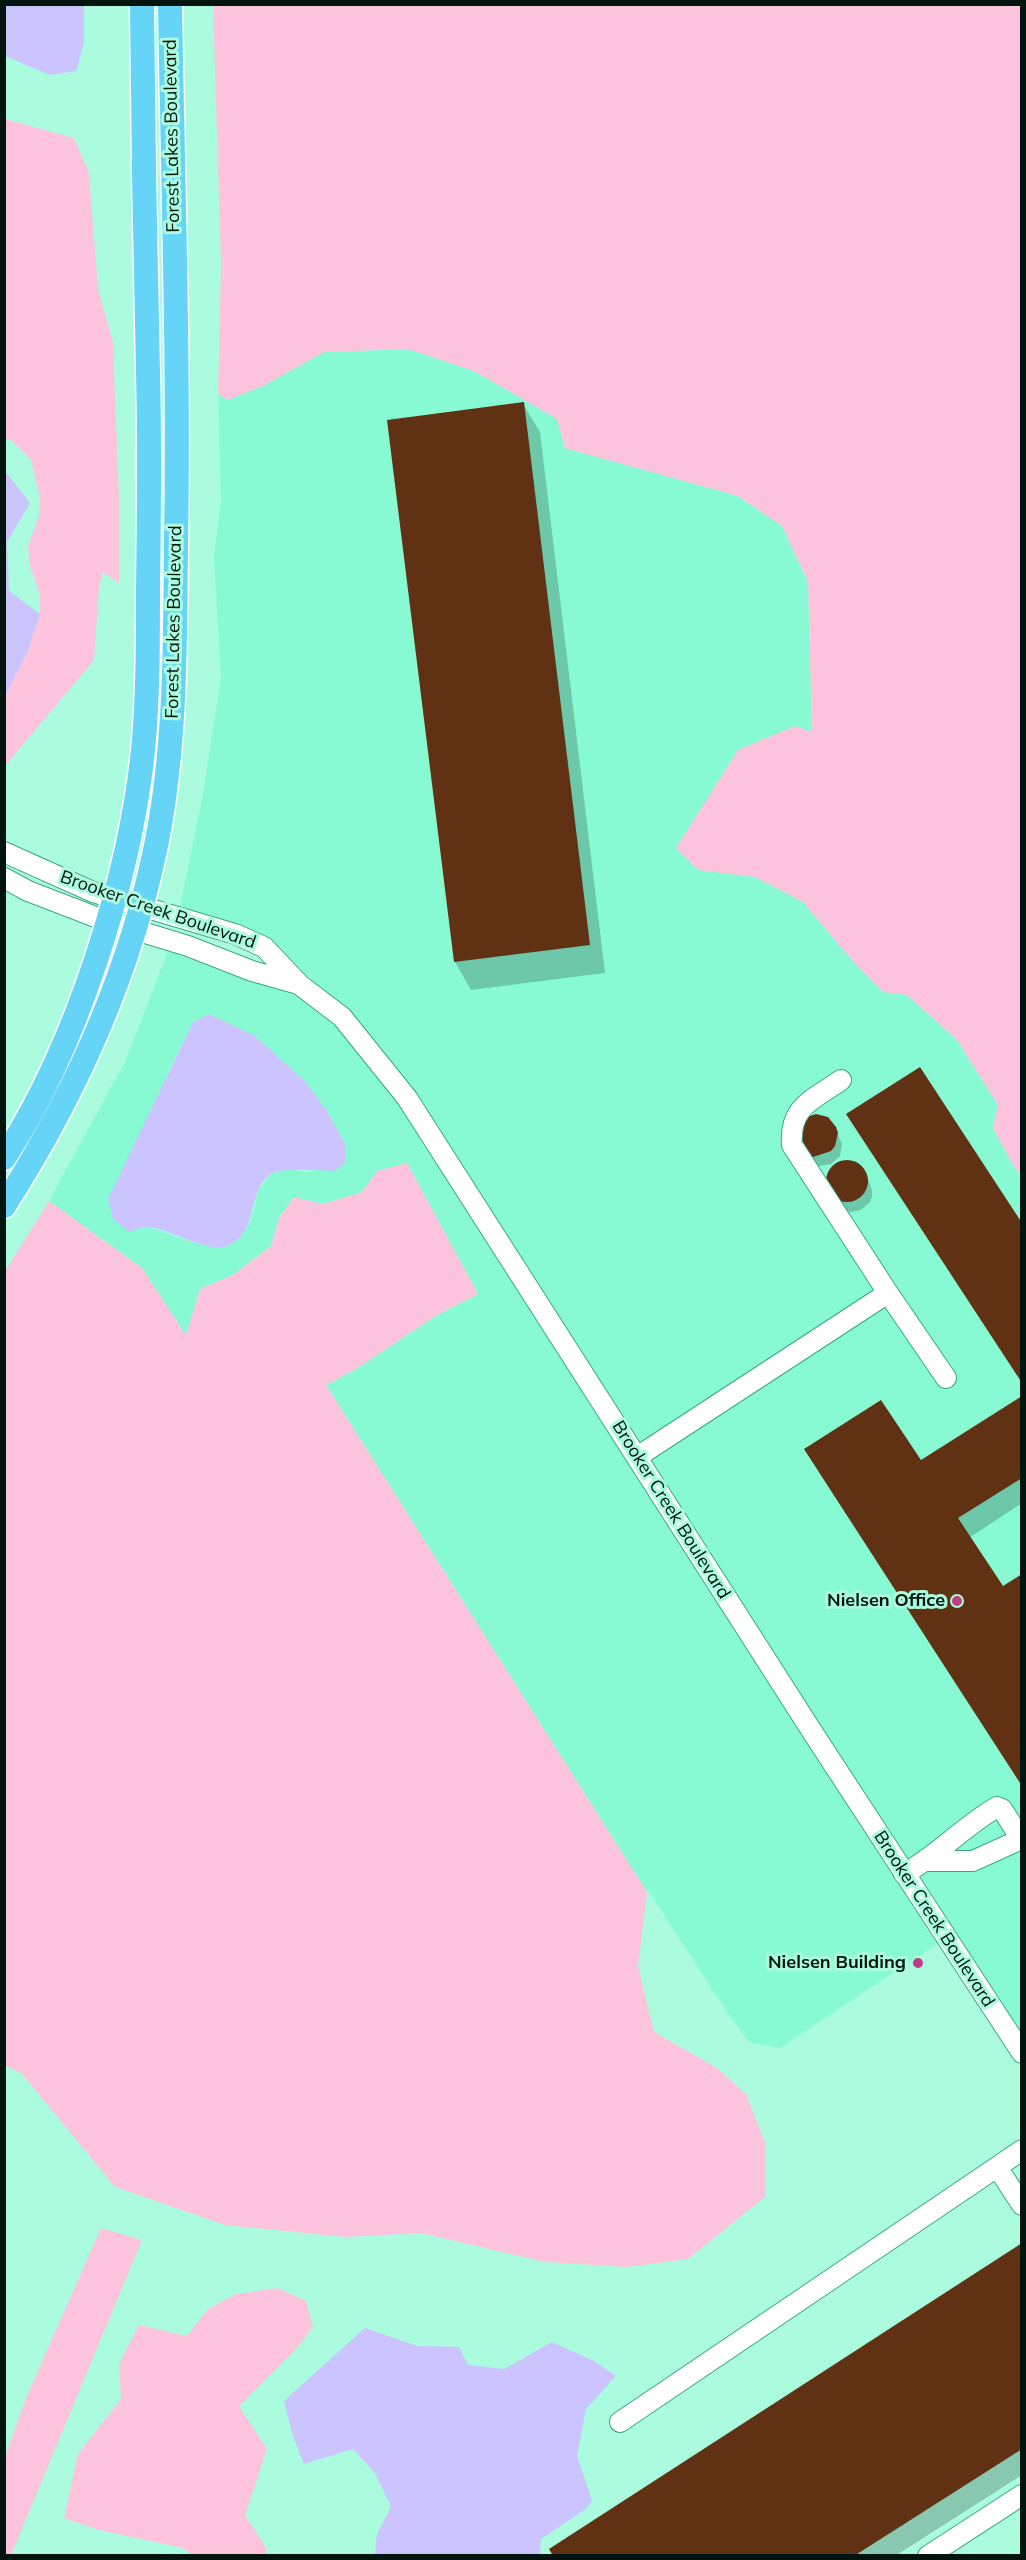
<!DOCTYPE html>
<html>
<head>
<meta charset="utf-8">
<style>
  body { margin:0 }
  #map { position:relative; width:1026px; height:2560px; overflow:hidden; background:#abfbde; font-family:Mulish,sans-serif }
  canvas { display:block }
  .frame { position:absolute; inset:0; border:6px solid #01140e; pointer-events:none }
</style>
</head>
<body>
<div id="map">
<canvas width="1026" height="2560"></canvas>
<div class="frame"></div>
</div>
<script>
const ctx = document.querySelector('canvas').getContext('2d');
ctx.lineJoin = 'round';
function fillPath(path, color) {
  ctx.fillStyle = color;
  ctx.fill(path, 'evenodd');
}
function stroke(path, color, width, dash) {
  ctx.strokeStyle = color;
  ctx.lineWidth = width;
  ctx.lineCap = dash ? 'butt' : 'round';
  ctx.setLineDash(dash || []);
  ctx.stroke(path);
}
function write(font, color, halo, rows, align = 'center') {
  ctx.font = font + ' Mulish,sans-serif';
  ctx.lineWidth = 6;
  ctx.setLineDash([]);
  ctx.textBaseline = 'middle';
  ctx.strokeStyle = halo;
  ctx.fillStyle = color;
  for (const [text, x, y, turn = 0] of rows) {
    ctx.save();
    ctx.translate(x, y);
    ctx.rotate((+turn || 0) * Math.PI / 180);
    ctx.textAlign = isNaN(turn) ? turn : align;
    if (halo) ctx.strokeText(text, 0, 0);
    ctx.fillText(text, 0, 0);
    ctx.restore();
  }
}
const built = new Path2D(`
  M408,349l66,22 84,48 7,29 173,48 44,30 26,56 4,150 -74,18 -61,98 21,22 57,7 48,25 47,56 33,34 24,3 50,45 41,65 -5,23 20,37 8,10v861l-200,-308 -406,-635 -65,-83 -39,-30v-3l-6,-2 -35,-35 -34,-16 -56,-17 22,-108 19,-120 -7,-122 7,-56 -3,-107 9,5 36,-13 61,-34z
  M168,951l81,30 47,13 40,30 63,80 538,840 -157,104 -31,-6 -20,-27 -81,-125 -1,2 -321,-507 30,-16 81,-54 41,-21 -71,-131 -30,8 -15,21 -39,12 -29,-7 -15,21 -8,28 -38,29 -33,14 -14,47 -44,-68 -93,-67 77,-141zM209,1014l118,97 19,34v17l-39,10 -19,-3 -17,5 -12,16 -9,33 -9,13 -47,7 -45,-16 -20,4 -16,-12 57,-151 23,-46z`);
const green = new Path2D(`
  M213,5h808v1170l-8,-10 -20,-37 5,-23 -41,-65 -50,-45 -24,-3 -33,-34 -47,-56 -48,-25 -57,-7 -22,-22 62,-98 57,-24 17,6 -4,-150 -26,-56 -44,-30 -173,-48 -8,-29 -83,-48 -66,-22 -84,3 -61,34 -36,14 -9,-6 3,-131z
  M5,119l69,19 15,35 9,116 15,54 6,154v86l-16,-11 -4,14 -5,74 -89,106v-70l22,-43 13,-39v-19l-10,-29 -2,-20 11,-30 1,-19 -9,-37 -20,-20h-6z
  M407,1163l71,131 -41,21 -81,54 -30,16 321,507 -9,74 16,66 63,36 29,26 20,51v51l-78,63 -61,8 -82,-5 -124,-29 -76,4 -120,-12 -110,-38 -93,-113 -17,-9v-794l44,-70 93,67 44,67 14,-46 33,-14 38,-29 8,-28 15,-21 29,7 39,-12 15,-21z
  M101,2228l41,12 -131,315h-6v-98l21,-59z
  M277,2288l29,13 7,26 -17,22 -57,57 28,43 -22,66 22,34 -3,6h-72l-9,-7 -84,-18 -35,-12 14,-64 43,-55 -2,-36 20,-38 48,11 21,-27 28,-15z`);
const water = new Path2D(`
  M4,5h80v38l-8,28 -26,4 -45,-19z
  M5,471l25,32 -23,39 2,49 31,23 -13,39 -22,43z
  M209,1014l46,22 50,45 22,30 19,34v17l-11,9c-14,0 -53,-4 -64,3 -25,17 -11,59 -44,72 -21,8 -61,-20 -80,-19 -5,0 -12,3 -18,5l-16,-13 -5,-20 85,-177z
  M365,2328l52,18 42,1 9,18 36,4 48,-27 40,18 24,16 -30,33 -9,47 15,44 -5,8 -46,31 -1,16h-165l2,-21 14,-27 -16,-34 -22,-24 -49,15 -11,-28 -9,-35z`);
const shadow = new Path2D(`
  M523,404l17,28 65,541 -134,17 -16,-28 -66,-541z
  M835,1128l7,16 -2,12 -9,8 -12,2 -10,-5 -4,-5z
  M840,1163h12l10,6 6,10 4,11v6l-2,6 -9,8 -11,2 -11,-5 -12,-20 1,-12z
  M1022,1398v105l-53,35 53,82v166l-205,-317 104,-7z
  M1021,2245l1,230 -127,81h-341z`);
const building = new Path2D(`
  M524,402l66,543 -136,17 -67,-542z
  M920,1067l102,156v160l-176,-269z
  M816,1114l12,3 8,10 2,6 -3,13 -4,5 -18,6 -15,-11 6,-28z
  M826 1181a21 21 0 1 1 42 0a21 21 0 1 1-42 0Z
  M1022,1396v82l-64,40 45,68 19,-12v212l-218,-337 77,-49 40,60z
  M1022,2243v206l-168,107h-301l-4,-7z`);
const minor = new Path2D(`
  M4,852l89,40 142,42 29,13 36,38 42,32 65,81 406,635 209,320
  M4,878l24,13 78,30 82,25 64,25 46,13
  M888,1293l58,85
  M637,1457l251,-164 -96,-148c-3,-39 21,-45 49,-65
  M904,1874c34,-19 60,-48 93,-67l5,2 17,27 -2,5 -44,20h-46
  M1022,2150l-25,17 25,38
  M620,2422l377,-255
  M928,2556l94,-61`);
const major = new Path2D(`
  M4,1158c72,-110 125,-277 139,-407 5,-53 5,-107 5,-160 1,-73 2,-146 0,-219 -3,-123 -5,-245 -6,-368
  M4,1206c71,-111 127,-236 153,-365 19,-98 18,-197 19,-297 3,-180 -3,-360 -6,-540`);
const markers = [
  [957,1601,6,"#be3d85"],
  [918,1963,6,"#be3d85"]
];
const streetNames = [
  ["Forest Lakes Boulevard",172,136,-91],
  ["Forest Lakes Boulevard",174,622,-89],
  ["Brooker Creek Boulevard",158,910,19],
  ["Brooker Creek Boulevard",671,1510,58],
  ["Brooker Creek Boulevard",934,1919,57]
];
const poiNames = [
  ["Nielsen Office",945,1601],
  ["Nielsen Building",906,1963]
];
fillPath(built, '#87fad4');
fillPath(green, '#fec4de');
fillPath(water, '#cbc4ff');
fillPath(shadow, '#0003');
fillPath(building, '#613113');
stroke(minor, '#3aa686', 22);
stroke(major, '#fff', 27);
stroke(minor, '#fff', 20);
stroke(major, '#66d4f7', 24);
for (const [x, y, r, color] of markers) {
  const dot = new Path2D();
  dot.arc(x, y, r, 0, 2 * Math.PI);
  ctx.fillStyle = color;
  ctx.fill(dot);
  stroke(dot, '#abfbde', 2);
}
write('18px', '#01140e', '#abfbde', streetNames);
write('bold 18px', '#01140e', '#abfbde', poiNames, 'right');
</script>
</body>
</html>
